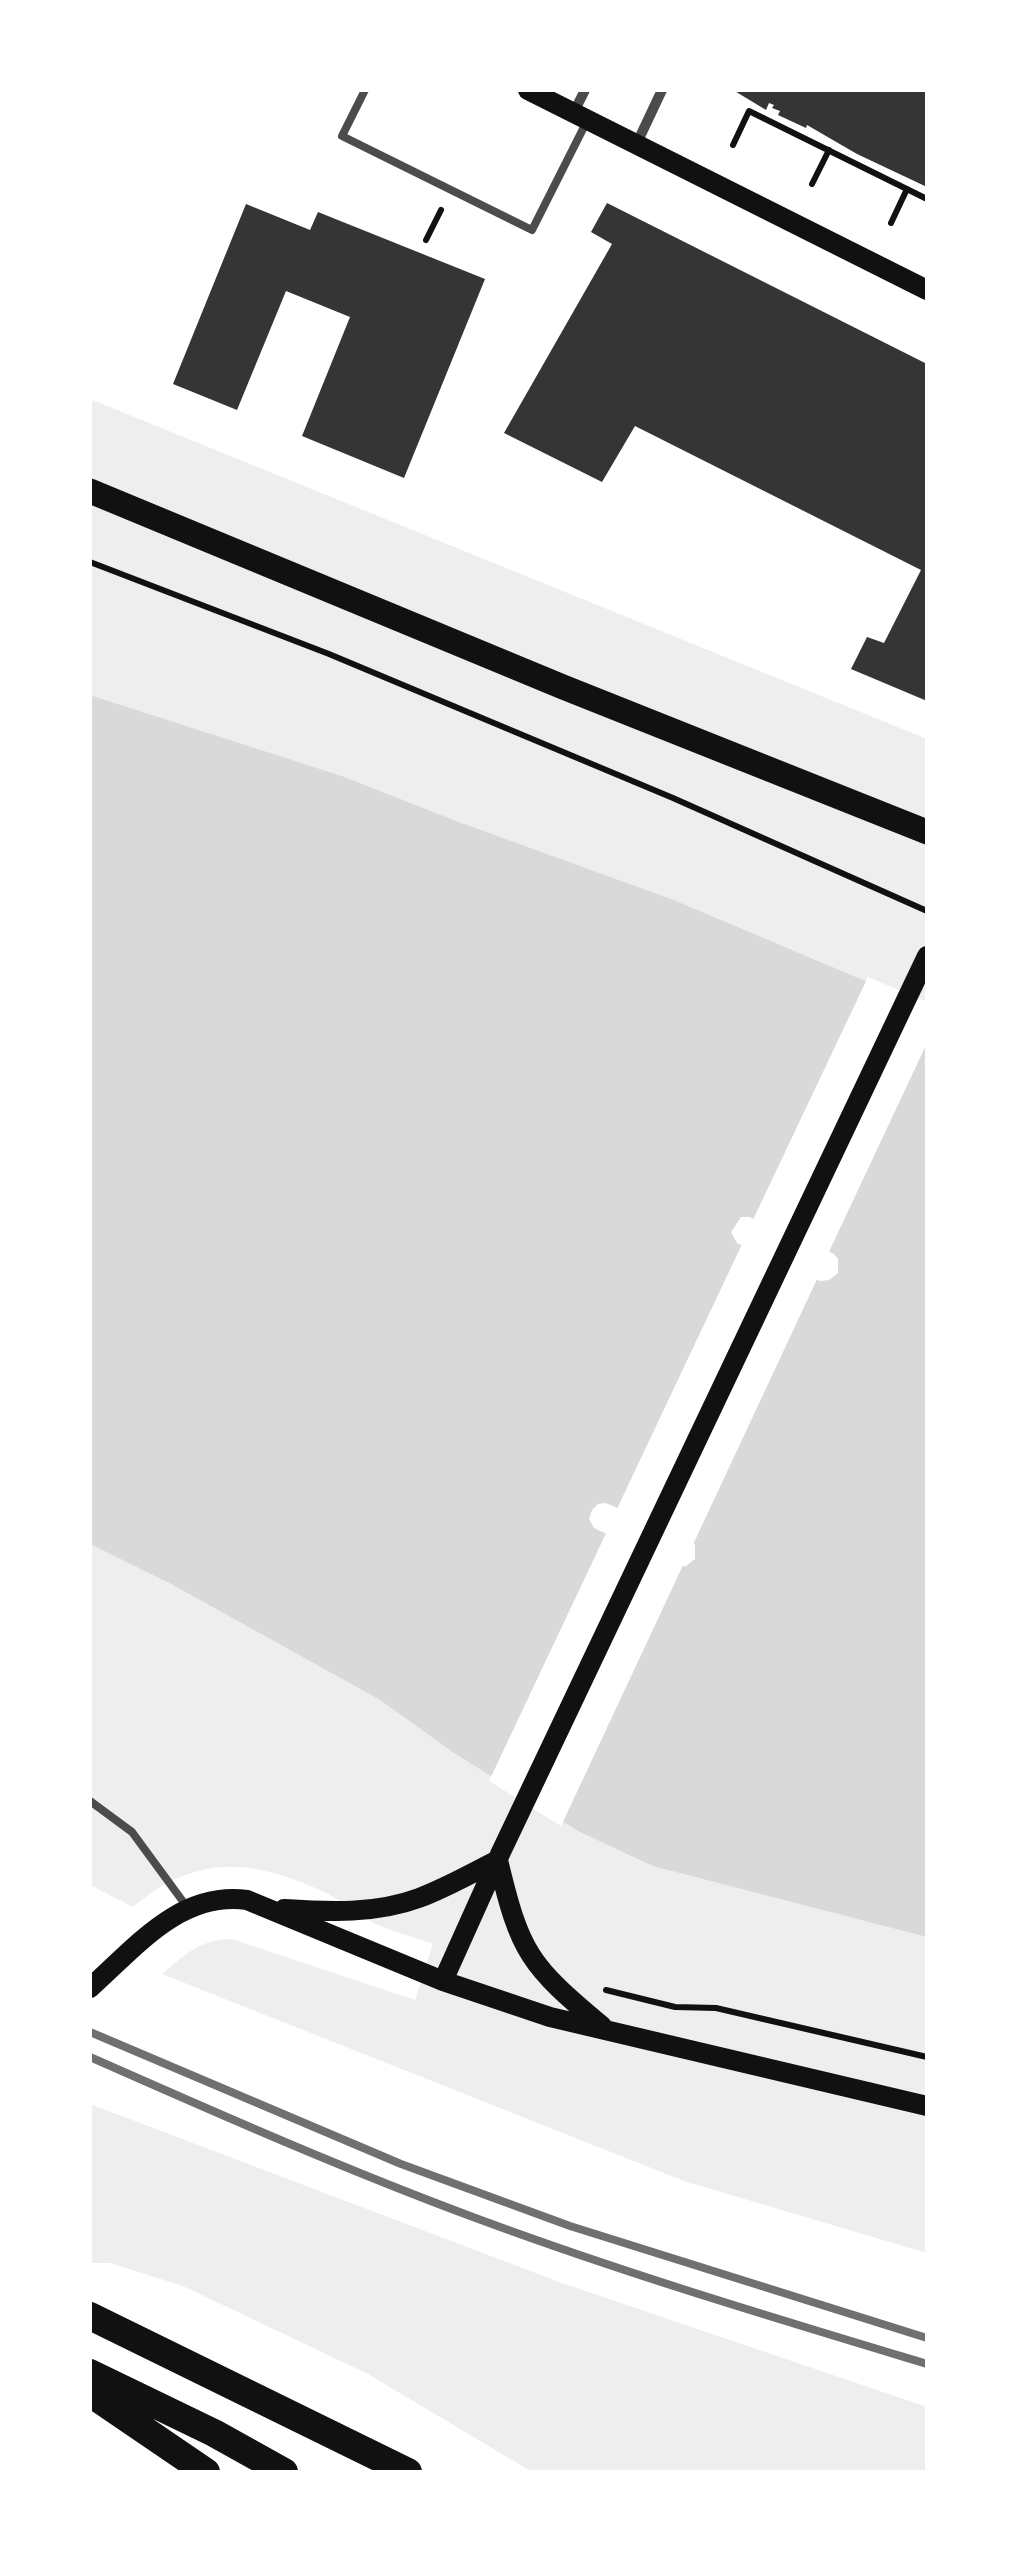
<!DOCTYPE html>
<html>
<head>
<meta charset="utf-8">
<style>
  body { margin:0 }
  #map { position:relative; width:1017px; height:2562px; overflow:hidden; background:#fff; font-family:"Roboto Serif",serif }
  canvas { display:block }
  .frame { position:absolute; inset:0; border:92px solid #fff; pointer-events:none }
</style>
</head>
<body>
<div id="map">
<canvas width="1017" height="2562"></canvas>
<div class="frame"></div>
</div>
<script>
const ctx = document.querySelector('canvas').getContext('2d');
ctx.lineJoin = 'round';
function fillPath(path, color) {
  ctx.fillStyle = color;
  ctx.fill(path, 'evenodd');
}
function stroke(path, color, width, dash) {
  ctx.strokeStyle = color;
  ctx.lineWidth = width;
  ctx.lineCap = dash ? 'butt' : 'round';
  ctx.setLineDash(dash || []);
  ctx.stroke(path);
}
const green = new Path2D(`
  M90,399l837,340v268l-253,-107 -215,-78 -117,-46 -252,-81z
  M90,1544l81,40 209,116 71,51 127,80 213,68 136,38v316l-243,-72 -522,-207c22,-19 39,-35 70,-35l183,61 18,-56c-19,-7 -40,-12 -59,-21 -16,-8 -30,-21 -46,-29 -71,-35 -131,-42 -195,13l-43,-22z
  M90,2104l472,179 365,124v65h-395l-164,-98 -185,-88 -73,-23h-20z`);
const water = new Path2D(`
  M90,695l252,81 117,46 215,78 253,107v930l-274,-71 -75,-35 -127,-80 -71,-51 -209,-116 -81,-40zM741,1217h8l85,37 4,5v14l-9,7 -9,1 -83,-38 -6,-11zM606,1503l85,37 4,5v14l-9,7 -9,1 -83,-39 -5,-9 3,-9 6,-6z`);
const pier = new Path2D(`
  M868,977l59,25v41l-100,213 -76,-32z
  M744,1240l75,35 -129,276 -2,-7 -73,-31z
  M608,1529l70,33 7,-1 -124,265 -72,-45z`);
const building = new Path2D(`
  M733,90h194v97l-70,-33 -50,-29 -1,3 -28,-13 2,-4 -8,-3 2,-3 -5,-2 -3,7z
  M607,203l320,161v337l-76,-32 16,-32 17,6 37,-73 -286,-144 -33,56 -98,-49 108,-189 -21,-12z
  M246,204l64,26 8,-18 167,67 -81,199 -102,-42 48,-119 -64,-26 -49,119 -64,-26z`);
const path = new Path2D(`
  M733,145l16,-34 178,88
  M812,184l17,-34
  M891,223l16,-34
  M426,240l15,-30
  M90,562l239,92 344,144 254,113
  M606,1990l69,17 41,1 211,49`);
const service = new Path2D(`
  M365,90l-23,46 190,94 55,-109
  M90,1801l42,31 55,75`);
const minor = new Path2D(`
  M574,112l11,-22
  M637,143l25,-53`);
const secondary = new Path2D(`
  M528,90l399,200
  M498,1860c22,93 31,105 104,166
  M284,1909c45,3 92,5 135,-11 27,-10 53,-25 79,-38
  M443,1981l58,-129 426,-896
  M90,1988c46,-41 90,-97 157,-88l196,81 107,36 377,89`);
const primary = new Path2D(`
  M90,491l473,196 364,145`);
const motorway = new Path2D(`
  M90,2316l318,156
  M90,2373l124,60 70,39
  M90,2393l116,79`);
const rail = new Path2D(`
  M90,2032l311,132 169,62 357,112
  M90,2057c129,57 258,114 391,163 146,54 297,99 446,144`);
fillPath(green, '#eee');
fillPath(water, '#d9d9d9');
fillPath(pier, '#fff');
fillPath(building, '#353535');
stroke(path, '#111', 6);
stroke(service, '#4c4c4c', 8);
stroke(minor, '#4c4c4c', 10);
stroke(secondary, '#111', 20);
stroke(primary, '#111', 25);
stroke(motorway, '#111', 28);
stroke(rail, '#707070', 8);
</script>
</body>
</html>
